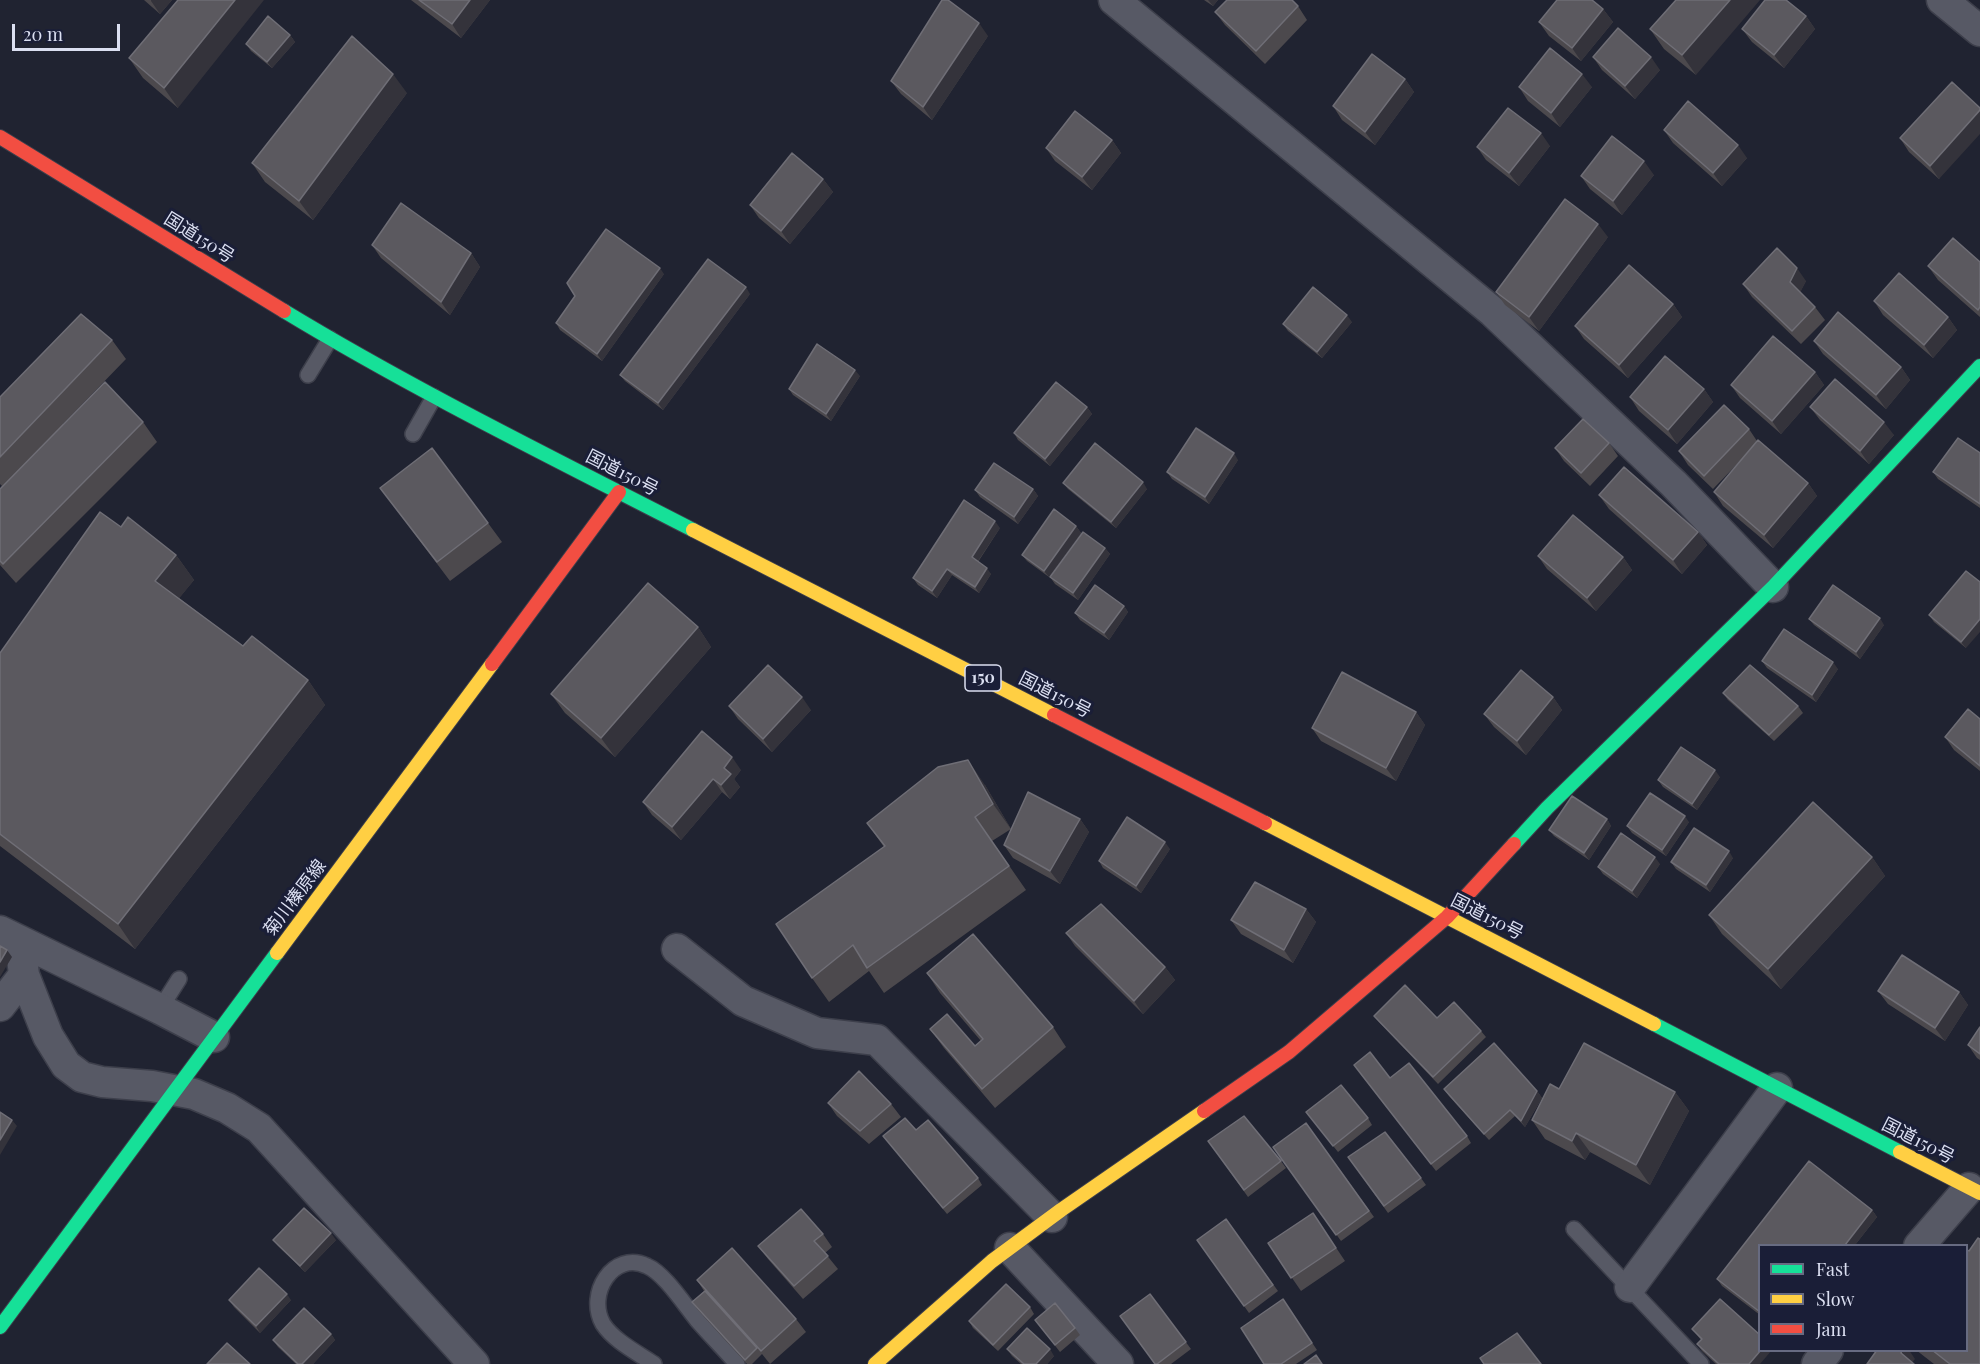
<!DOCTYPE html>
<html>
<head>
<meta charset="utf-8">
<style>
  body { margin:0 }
  #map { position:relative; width:1980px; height:1364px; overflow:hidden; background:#202331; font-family:"Playfair Display",serif }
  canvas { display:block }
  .legend { position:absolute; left:1758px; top:1244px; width:210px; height:108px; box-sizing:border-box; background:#1a1e37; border:2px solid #676b81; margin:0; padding:8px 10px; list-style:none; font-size:18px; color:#dbdff1 }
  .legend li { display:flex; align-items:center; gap:12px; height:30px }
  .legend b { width:30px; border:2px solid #676b81 }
  .scale { position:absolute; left:12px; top:24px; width:108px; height:27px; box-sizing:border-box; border:3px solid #dbdff1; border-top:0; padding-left:8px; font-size:18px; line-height:21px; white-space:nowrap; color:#dbdff1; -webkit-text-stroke:4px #1a1e37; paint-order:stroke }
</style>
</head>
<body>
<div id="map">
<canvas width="1980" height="1364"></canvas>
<ul class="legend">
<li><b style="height:8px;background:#16e098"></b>Fast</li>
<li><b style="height:8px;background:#ffcf43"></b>Slow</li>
<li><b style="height:8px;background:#f24e42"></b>Jam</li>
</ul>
<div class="scale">20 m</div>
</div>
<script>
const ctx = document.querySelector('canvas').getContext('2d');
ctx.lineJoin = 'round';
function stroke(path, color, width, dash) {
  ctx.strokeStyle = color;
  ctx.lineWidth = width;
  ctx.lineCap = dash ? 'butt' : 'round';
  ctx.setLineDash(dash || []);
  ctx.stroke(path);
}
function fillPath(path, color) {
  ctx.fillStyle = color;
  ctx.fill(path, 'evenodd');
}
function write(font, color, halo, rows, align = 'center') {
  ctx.font = font + ' "Playfair Display","Noto Sans JP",serif';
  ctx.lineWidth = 6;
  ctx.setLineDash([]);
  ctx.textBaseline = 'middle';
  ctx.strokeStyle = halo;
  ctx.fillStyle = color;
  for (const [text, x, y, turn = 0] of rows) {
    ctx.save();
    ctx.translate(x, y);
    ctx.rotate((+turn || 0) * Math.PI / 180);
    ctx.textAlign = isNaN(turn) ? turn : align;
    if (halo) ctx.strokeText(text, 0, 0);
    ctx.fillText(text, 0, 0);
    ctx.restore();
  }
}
const lane = new Path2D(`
  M308,375l22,-36
  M413,434l21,-37
  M160,1009l19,-30
  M1574,1229l127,135
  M654,1364c-16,-11 -40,-23 -51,-40 -17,-30 10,-74 44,-58 17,7 37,38 50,54 13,15 27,29 40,44`);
const street = new Path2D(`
  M1114,0l379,312 180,171 100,104
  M1942,0l38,31
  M0,931l160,78 54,28
  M20,941l4,34 24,61 18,29 16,12 20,5 50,4 42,8 33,14 32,20 215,236
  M677,949l66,52 74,32 60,7 175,177
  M0,1006l24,-31
  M1919,1246l50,-58
  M1010,1248l108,116
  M1630,1287l147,-199
  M1817,1364l11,-14`);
const fast = new Path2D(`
  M284,311c132,80 271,148 409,219
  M1514,844l33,-36 226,-221 207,-221
  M1654,1024l246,128
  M0,1327l277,-374`);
const slow = new Path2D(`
  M693,530l361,185
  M1265,823l389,201
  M277,953l215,-289
  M1900,1152l80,41
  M875,1364l117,-103 69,-51 143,-99`);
const jam = new Path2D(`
  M0,137l284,174
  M492,664l127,-172
  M1054,715l211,108
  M1204,1111l85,-59 158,-135 67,-73`);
const wall = new Path2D(`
  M144,0h28l-12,14z
  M178,0v108l-35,-30 -14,-20z
  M411,0h79l-29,38z
  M1204,0h14l-5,6z
  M1676,0l20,75 -32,-26 -14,-20z
  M1298,6l9,14 -42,44 -40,-39 -10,-13z
  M1603,9l10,13 -32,39 -32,-25 -10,-14z
  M1806,16l9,13 -31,39 -32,-26 -10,-13z
  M290,35l5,7 -23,26 -21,-17 -5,-7z
  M988,36l-56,84 -31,-26 -10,-13z
  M1593,57l67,13 -25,29 -33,-29z
  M1405,79l9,13 -39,53 -33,-25 -9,-14z
  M1519,87h73l-32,40 -32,-26z
  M407,93l-94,127 -48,-38 -13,-19z
  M1980,108l-41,71 -30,-27 -9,-14z
  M1664,130l83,28 -25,28 -49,-43z
  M1112,140l9,13 -29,37 -37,-29 -9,-13z
  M1550,146l-31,40 -33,-26 -9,-13z
  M1654,175l-32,40 -32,-26 -9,-13z
  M823,179l10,13 -43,52 -31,-26 -9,-13z
  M1608,237l-69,94 -34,-26 -9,-13z
  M372,245l99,8 9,14 -30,48 -69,-57z
  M1980,262v55l-42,-37 -10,-14z
  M664,274l-62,87 -42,-31 -4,-7 19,-27z
  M1806,281l-6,11 15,15 10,13 -24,24 -49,-47 -9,-13z
  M750,294l-87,116 -38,-29 -5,-6z
  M1874,301l74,16 9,13 -24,28 -50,-43z
  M1673,304l9,13 -54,61 -44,-39 -9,-13z
  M1352,322l-30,36 -34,-27 -5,-7z
  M112,340l14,19 -63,65 80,-2 14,20 -141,141 -16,-18v-76l2,-3 -2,-2v-87z
  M1814,341l87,26 9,13 -24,29 -63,-55z
  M1815,372l9,13 -43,49 -41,-36 -9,-13z
  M860,376l-29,45 -38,-26 -4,-6z
  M1704,389l9,13 -36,42 -38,-33 -9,-14z
  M1087,407l5,7 -42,52 -32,-26 -4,-7z
  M1810,407l84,28 -25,29 -49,-44z
  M1749,429l8,12 51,42 9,13 -44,52 -50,-42 -9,-14 30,-35 -31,32 -25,-24 -9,-14z
  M1609,443l9,13 -28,30 -26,-25 -9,-13z
  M1980,453v55l-42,-29 -5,-7z
  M1238,460l-29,44 -37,-25 -5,-7z
  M1063,483l84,6 -31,39 -48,-39z
  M380,488l108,35 14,19 -52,39z
  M1033,489l5,7 -20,28 -38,-27 -5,-7z
  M1599,495l99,37 9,13 -25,29 -73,-65z
  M1076,526l5,7 -32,44 -22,-16 -5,-6z
  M121,527l55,28 18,25 -15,18 64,48 65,34 17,25 -190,244 -135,-103v-193z
  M1000,528l-22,34 13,12 -12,19 -27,-18 -15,23 -19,-13 -5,-7z
  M1105,548l5,6 -32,46 -23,-16 -5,-7z
  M1538,556l85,1 9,13 -36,41 -49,-42z
  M1966,571v77l-32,-26 -5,-7z
  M1124,606l4,6 -19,28 -29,-20 -5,-7z
  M1809,619l75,6 -24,34 -46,-34z
  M698,627l13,20 -96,110 -50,-44 -14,-19z
  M1762,661l76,8 -22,33 -49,-34z
  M1723,693l75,13 5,7 -29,28 -46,-41z
  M1553,697l9,13 -36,45 -32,-28 -10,-13z
  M729,706l82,4 -39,42 -34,-33z
  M1416,712l9,13 -29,56 -75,-40 -9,-13z
  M1980,719v52l-26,-21 -9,-13z
  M741,770l-7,9 6,8 -10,12 -8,-7 -41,48 -29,-25 -9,-13z
  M1720,777l-23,33 -34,-23 -5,-7z
  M985,785l26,44 -19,12 34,49 -142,103 -15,-22 -40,31 -17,-24 72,-131 -17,-24z
  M1080,819l9,13 -29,52 -47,-26 -9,-13z
  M1607,819l4,7 -22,34 -35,-24 -5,-6z
  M1689,822l-23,34 -34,-23 -5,-7z
  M1170,849l-29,44 -38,-25 -4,-7z
  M1872,857l13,19 -104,113 -59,-55 -13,-19z
  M1733,858l-23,34 -34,-23 -5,-7z
  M1660,864l-23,34 -34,-24 -5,-7z
  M1306,909l10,13 -23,41 -52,-29 -10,-14z
  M1066,933l99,34 10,13 -32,34 -68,-68z
  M927,973l126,54 13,20 -71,61 -51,-60 -14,-19 45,17 6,-5 -41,-48z
  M1878,991l81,1 9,13 -23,36 -57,-37z
  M1374,1016l63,2 44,13 5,6 -48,47 -59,-62z
  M1980,1027v33l-3,-2 -9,-13z
  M1359,1072l31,6 77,58 4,7 -35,28z
  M1444,1089l93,2 5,7 -17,29 -10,-11 -26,24 -40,-44z
  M1559,1089l116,3 14,19 -39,74 -60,-33 -5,8 -40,-21 -13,-19z
  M828,1103l63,1 10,13 -32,27 -32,-28z
  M1306,1112l62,6 4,7 -34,27z
  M1306,1123l68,94 -33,24 -68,-94z
  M916,1130l62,48 4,7 -35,29 -64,-78z
  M1208,1141l73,20 5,7 -38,29z
  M1348,1157l73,21 5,7 -38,28z
  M1809,1161l63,49 5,7 -22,28h-95v70l-38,-29 -5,-7z
  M1313,1213l32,48 -44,30 -33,-48z
  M1226,1219l52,72 -29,22 -52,-73z
  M823,1234l9,13 -7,6 13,16 -35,30 -35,-40 -10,-13z
  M273,1240h63l-31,32 -27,-26z
  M1969,1251l11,113h-46l-18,-14h50z
  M697,1280l99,39 10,13 -36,32 -8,-10 -10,10h-5l-50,-55 -5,-7 12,-11z
  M1150,1294l41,55 -20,15h-16z
  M1283,1299l34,51 -21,14h-32z
  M229,1300h62l-31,33 -26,-26z
  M1030,1307l4,7 -36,37 -25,-23 -4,-7z
  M1035,1320l40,8 5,7 -20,17z
  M1692,1329l68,35h-44l-14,-13 -5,-7 4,-4z
  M331,1334l4,6 -22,24h-17l-18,-17 -5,-7z
  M1007,1349l47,7 -7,8h-26l-9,-8z`);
const shadedWall = new Path2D(`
  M151,0h21l-12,14 -9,-13z
  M235,0h29l-86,108 -14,-20z
  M470,0h20l-29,38 -9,-14z
  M1208,0h10l-5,6z
  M1730,0h30l-64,75 -14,-20z
  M1603,9l10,13 -32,39 -9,-13z
  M1806,16l9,13 -31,39 -10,-13z
  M979,23l9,13 -56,84 -9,-13z
  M290,35l5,7 -23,26 -5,-6z
  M1651,57l9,13 -25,29 -10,-13z
  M393,74l14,19 -94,127 -14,-19z
  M1582,74l10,13 -32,40 -9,-14z
  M1405,79l9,13 -39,53 -10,-13z
  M1980,110v24l-41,45 -9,-13z
  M1541,133l9,13 -31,40 -10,-13z
  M1112,140l9,13 -29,37 -10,-13z
  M1738,145l9,13 -25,28 -9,-13z
  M1644,161l10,14 -32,40 -9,-14z
  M823,179l10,13 -43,52 -9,-13z
  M1598,224l10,13 -69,94 -10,-14z
  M471,253l9,14 -30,48 -9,-13z
  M660,268l4,6 -62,87 -5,-7z
  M1797,268l9,13 -7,14 -9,-13z
  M746,287l4,7 -87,116 -5,-7z
  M1673,304l9,13 -54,61 -9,-13z
  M1347,315l5,7 -30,36 -5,-6z
  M1948,317l9,13 -24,28 -9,-13z
  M1901,367l9,13 -24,29 -10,-14z
  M855,370l5,6 -29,45 -5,-7z
  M1815,372l9,13 -43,49 -9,-13z
  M1704,389l9,13 -36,42 -9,-14z
  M1087,407l5,7 -42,52 -5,-7z
  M1884,422l10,13 -25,29 -9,-13z
  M1234,453l4,7 -29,44 -4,-7z
  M1143,482l4,7 -31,39 -5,-6z
  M1808,483l9,13 -44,52 -9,-13z
  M1033,489l5,7 -20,28 -4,-7z
  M995,521l5,7 -24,36 -4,-7z
  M1076,526l5,7 -32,44 -5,-6z
  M1698,532l9,13 -25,29 -9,-14z
  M1105,548l5,6 -32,46 -5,-7z
  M176,555l18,25 -21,26 -18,-25z
  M1623,557l9,13 -36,41 -9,-13z
  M987,568l4,6 -12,19 -4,-6z
  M947,569l5,6 -15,23 -5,-7z
  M1124,606l4,6 -19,28 -5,-7z
  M1880,618l4,7 -24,34 -4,-7z
  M1980,619v13l-14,16 -5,-6z
  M698,627l13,20 -96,110 -14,-19z
  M1833,662l5,7 -22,33 -4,-7z
  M308,680l17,25 -190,244 -17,-25z
  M802,697l9,13 -39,42 -9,-13z
  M1553,697l9,13 -36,45 -9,-14z
  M1416,712l9,13 -29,56 -10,-13z
  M732,757l9,13 -7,9 6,8 -10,12 -9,-14 3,-17z
  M968,760l17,25 26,44 -18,-25z
  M1715,770l5,7 -23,33 -5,-6z
  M713,779l9,13 -41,48 -9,-13z
  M1685,816l4,6 -23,34 -4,-6z
  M1080,819l9,13 -29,52 -10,-13z
  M1607,819l4,7 -22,34 -5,-7z
  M1165,842l5,7 -29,44 -5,-7z
  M1729,851l4,7 -23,34 -4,-7z
  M1655,857l5,7 -23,34 -5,-7z
  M1872,857l13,19 -104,113 -13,-20z
  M1306,909l10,13 -23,41 -9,-13z
  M7,950l5,7 -12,20v-15z
  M1165,967l10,13 -32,34 -9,-13z
  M1959,992l9,13 -23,36 -10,-13z
  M1537,1091l5,7 -17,29 -4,-6z
  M1675,1092l14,19 -39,74 -14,-20z
  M12,1120l5,6 -17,29v-15z
  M1576,1133l14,19 -5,8 -13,-19z
  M1872,1210l5,7 -22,28h-10z
  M331,1233l5,7 -31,32 -5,-6z
  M287,1294l4,6 -31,33 -4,-7z
  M331,1334l4,6 -22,24h-11z
  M1050,1349l4,7 -7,8h-11z
  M1761,1350h11l-12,14h-11z
  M1902,1350h7l6,9 -4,5 -10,-11z`);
const building = new Path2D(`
  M178,0h57l-71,88 -35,-30z
  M419,0h51l-18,24z
  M942,0h6l31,23 -56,84 -32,-26z
  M1227,0h65l6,6 -42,45 -41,-39z
  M1557,0h35l11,9 -31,39 -33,-26z
  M1676,0h54l-48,55 -32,-26z
  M1765,0h21l20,16 -32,39 -32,-26z
  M268,16l22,19 -23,27 -21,-18z
  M1618,28l33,29 -26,29 -32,-29z
  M352,36l41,38 -94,127 -47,-38z
  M1550,48l32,26 -31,39 -32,-26z
  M1372,54l33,25 -40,53 -32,-26z
  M1952,82l28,26v2l-50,56 -30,-28z
  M1688,101l50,44 -25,28 -49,-43z
  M1508,108l33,25 -32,40 -32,-26z
  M1075,111l37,29 -30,37 -36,-29z
  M1612,136l32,25 -31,40 -32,-25z
  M792,153l31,26 -42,52 -31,-26z
  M1565,199l33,25 -69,93 -33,-25z
  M401,203l70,50 -30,49 -69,-57z
  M606,229l54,39 -63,86 -41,-31 19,-27 -8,-13z
  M1953,238l27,24v45l-2,3 -50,-44z
  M1777,248l20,20 -7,14 25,25 -23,24 -49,-47z
  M708,259l38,28 -88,116 -38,-28z
  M1629,265l44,39 -54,61 -44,-39z
  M1899,273l49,44 -24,28 -50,-44z
  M1313,287l34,28 -30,37 -34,-28z
  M1838,312l63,55 -25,28 -62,-54z
  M81,314l31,26 -112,117v-60z
  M1773,336l42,36 -43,49 -41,-36z
  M817,344l38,26 -29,44 -37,-25z
  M1665,356l39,33 -36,41 -38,-33z
  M1835,379l49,43 -24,29 -50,-44z
  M105,382l38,40 -140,142 -3,-3v-72z
  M1056,382l31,25 -42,52 -31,-26z
  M1724,405l25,24 -45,47 -25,-25z
  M1583,419l26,24 -28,30 -26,-25z
  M1196,428l38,25 -29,44 -38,-25z
  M1958,438l22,15v51l-47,-32z
  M1758,440l50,43 -44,52 -50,-43z
  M1095,443l48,39 -32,40 -48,-39z
  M432,448l56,75 -51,39 -57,-74z
  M994,463l39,26 -19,28 -39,-27z
  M1624,467l74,65 -25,28 -74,-65z
  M964,500l31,21 -23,36 15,11 -12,19 -28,-18 -15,22 -19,-13z
  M1054,509l22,17 -32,45 -22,-16z
  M100,512l21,15 7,-10 48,38 -21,26 88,65 9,-10 56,44 -190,244 -118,-90v-181z
  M1573,515l50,42 -36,41 -49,-42z
  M1083,532l22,16 -32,45 -23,-16z
  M1966,571l14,11v37l-19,23 -32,-27z
  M648,583l50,44 -97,111 -50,-44z
  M1095,585l29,21 -20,27 -29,-20z
  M1833,585l47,33 -24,34 -47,-33z
  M1784,629l49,33 -21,33 -50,-34z
  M768,665l34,32 -39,42 -34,-33z
  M1750,665l48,41 -29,29 -46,-42z
  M1521,670l32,27 -36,44 -33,-27z
  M1342,672l74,40 -30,56 -74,-40z
  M1968,709l12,10v47l-35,-29z
  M702,731l30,26 -8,11 7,6 -10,11 -8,-6 -41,48 -29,-25z
  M1681,747l34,23 -23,34 -34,-24z
  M968,760l25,44 -18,13 34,49 -142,102 -14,-23 -41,33 -36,-54 109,-78 -18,-23 71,-56z
  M1028,792l52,27 -30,52 -46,-26z
  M1650,793l35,23 -23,34 -35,-24z
  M1572,796l35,23 -23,34 -35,-23z
  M1813,802l59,55 -104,112 -59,-54z
  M1127,817l38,25 -29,44 -37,-25z
  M1694,828l35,23 -23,34 -35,-23z
  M1621,833l34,24 -23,34 -34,-24z
  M1255,882l51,27 -22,41 -53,-30z
  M1101,904l64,63 -31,34 -68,-68z
  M973,934l80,93 -71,62 -52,-60 17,-15 28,32 8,-7 -56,-66z
  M0,946l7,4 -7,12z
  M1902,955l57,37 -24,36 -57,-37z
  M1405,985l32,33 17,-16 27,29 -48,46 -59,-61z
  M1980,1027v27l-12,-9z
  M1494,1043l43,48 -16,30 -11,-11 -26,24 -40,-45z
  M1584,1043l91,49 -39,73 -60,-32 -4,8 -40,-21 18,-36 9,5z
  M1370,1052l20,26 19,-15 58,73 -36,28 -77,-99z
  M859,1071l32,33 -31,27 -32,-28z
  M1341,1085l27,33 -35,28 -27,-34z
  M0,1112l12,8 -12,20z
  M1244,1116l37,45 -37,29 -36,-49z
  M905,1118l11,12 12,-10 50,58 -35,30 -60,-72z
  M1306,1123l63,88 -33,24 -63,-88z
  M1385,1132l36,46 -37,28 -36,-49z
  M1809,1161l63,49 -27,35h-85v67l-43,-33z
  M304,1208l27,25 -31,33 -27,-26z
  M801,1209l22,25 -9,7 14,15 -34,30 -36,-40z
  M1313,1213l23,35 -45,30 -23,-35z
  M1226,1219l47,66 -29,21 -47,-66z
  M1978,1238l2,1v125h-30l-18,-14h34v-101l3,2z
  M732,1248l64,71 -35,32 -64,-71z
  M259,1268l28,26 -31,32 -27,-26z
  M1006,1284l24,23 -37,38 -24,-24z
  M705,1291l52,57 -12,12 -53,-58z
  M1150,1294l36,48 -29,22h-2l-35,-48z
  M1283,1299l29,44 -31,21h-17l-23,-36z
  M1720,1299l40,36v15h1l-12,14h-30l-22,-20 5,-5 -10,-10z
  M1055,1303l20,25 -20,17 -20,-25z
  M304,1308l27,26 -29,30h-4l-25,-24z
  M1027,1328l23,21 -14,15h-12l-17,-15z
  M1517,1333l24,31h-57l-4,-6z
  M227,1343l23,21h-43z
  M1877,1350h25l-1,3 13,11h-47z
  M1316,1355l6,9h-18z`);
const shields = [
  [983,678,36]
];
const shieldNames = [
  ["150",983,678]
];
const streetNames = [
  ["国道150号",199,238,32],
  ["国道150号",622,473,27],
  ["国道150号",1055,695,27],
  ["菊川榛原線",295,898,-53],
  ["国道150号",1487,917,27],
  ["国道150号",1918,1141,27]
];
stroke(lane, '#3d3f4b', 18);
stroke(street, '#3d3f4b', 33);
stroke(fast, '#3d3f4b', 16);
stroke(slow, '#3d3f4b', 16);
stroke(jam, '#3d3f4b', 16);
stroke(lane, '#575965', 15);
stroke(street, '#575965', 30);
stroke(fast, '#16e098', 14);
stroke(slow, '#ffcf43', 14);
stroke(jam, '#f24e42', 14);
fillPath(wall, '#4c494d');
fillPath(shadedWall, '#34333b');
fillPath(building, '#5b595f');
stroke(building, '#6f6e76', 1.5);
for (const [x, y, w] of shields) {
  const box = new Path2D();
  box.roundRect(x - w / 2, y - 13, w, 26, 4.5);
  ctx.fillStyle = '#1a1e37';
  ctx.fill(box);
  stroke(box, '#dbdff1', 1.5);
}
write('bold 16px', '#dbdff1', null, shieldNames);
write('18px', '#dbdff1', '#1a1e37', streetNames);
</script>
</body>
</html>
